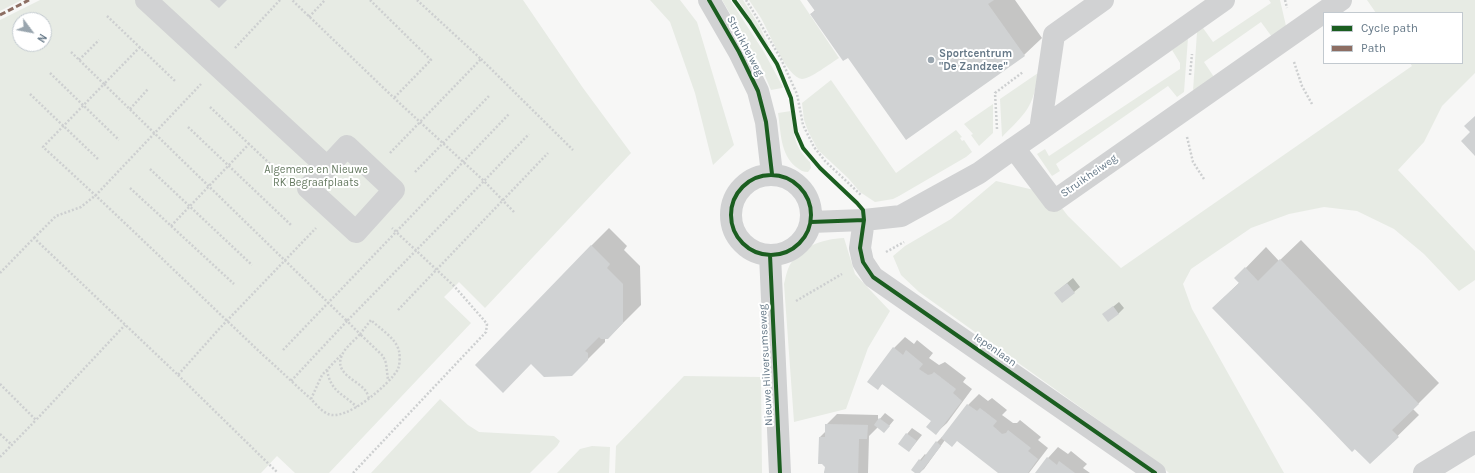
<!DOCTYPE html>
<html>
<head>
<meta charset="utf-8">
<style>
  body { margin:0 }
  #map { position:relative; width:1475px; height:473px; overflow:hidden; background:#f7f7f6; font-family:Karla,sans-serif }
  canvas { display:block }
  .legend { position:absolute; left:1323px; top:12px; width:140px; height:52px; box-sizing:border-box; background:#fff; border:1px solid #c2c9cf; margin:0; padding:5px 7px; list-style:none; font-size:12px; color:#667988 }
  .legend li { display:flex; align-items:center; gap:8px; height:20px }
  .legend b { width:20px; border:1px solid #c2c9cf }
  .north { position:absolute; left:12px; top:12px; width:40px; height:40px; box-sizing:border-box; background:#fff; border:1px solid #c2c9cf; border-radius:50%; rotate:122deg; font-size:11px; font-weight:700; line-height:16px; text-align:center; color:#667988 }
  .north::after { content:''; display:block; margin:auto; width:14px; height:18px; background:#99a5ae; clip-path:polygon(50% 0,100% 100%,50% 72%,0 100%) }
</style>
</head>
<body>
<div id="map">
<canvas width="1475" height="473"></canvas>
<ul class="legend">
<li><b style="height:5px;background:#1b5e20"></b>Cycle path</li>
<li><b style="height:5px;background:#8d6e63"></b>Path</li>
</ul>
<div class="north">N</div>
</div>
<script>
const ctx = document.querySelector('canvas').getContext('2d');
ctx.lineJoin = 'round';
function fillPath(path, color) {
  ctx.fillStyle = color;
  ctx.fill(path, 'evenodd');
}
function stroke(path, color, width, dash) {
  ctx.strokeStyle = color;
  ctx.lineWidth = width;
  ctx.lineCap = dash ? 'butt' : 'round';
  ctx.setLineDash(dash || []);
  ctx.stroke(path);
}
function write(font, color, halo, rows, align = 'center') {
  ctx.font = font + ' Karla,sans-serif';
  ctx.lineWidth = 4;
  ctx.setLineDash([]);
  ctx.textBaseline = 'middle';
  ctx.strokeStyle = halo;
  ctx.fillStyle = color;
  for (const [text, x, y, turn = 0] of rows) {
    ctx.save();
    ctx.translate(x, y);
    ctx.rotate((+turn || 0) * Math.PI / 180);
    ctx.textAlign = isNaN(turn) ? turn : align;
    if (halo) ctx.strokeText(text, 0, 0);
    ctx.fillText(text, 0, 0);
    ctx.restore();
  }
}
const green = new Path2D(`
  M0,0h22l-22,11z
  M40,0h483l60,88 48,65 -146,155 -26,-26 -15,15 27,26 -142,150h-34l-18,-17 -16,17h-261v-453zM20,20h24v24h-24z
  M650,0h30l17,22 37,123 -21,20 -18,-72 -25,-71z
  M722,0h8l34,52 19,35 -1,1 -11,2 -11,-26z
  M738,0h5l17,27 9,19 -2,-1z
  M749,0h51l39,58c-8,5 -29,21 -37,21 -15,-1 -34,-49 -41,-61 -4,-6 -8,-12 -12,-18z
  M1269,0h11l6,26 -14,11 -11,-15 -57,40 10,15 -21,14 4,-59 6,-4 10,14 58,-39z
  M1367,0h108v73l-33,33 -18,36 -26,28 77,81v29l-16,11 -35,-37 -30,-25 -37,-18 -33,-4 -35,7 -38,14 -60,41 -8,15 9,25 92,164h-115l-12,-11 -238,-170 -18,-17 -8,-19 12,-10 46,-27 45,-38 55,13 17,22 53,52 291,-202 -2,-3h52v-50h-86z
  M1188,38l-4,54 -7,5 -9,-11 -112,78 4,7 -8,5 -15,-22 8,-5 4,7 131,-87v-6l-8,-13z
  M1038,73c-4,34 -13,41 -36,64l-2,-38z
  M831,80l65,93 60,-43 6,7 -2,1 2,3 2,-1 8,12 -6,5 -67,39 -6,3 -18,3 -15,-10 -12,-14 -30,-28 -10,-19 -4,-11 -2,-17z
  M993,104v29l-14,13 -8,-11 2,-1 -9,-10z
  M791,111c3,22 2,35 19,51l1,6 -3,4c-5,0 -8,-2 -12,-5 -16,-13 -15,-35 -18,-54z
  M844,238l11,36 35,37 -22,37 -22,61 -52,13 -10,-138c1,-4 2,-10 4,-15 9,-22 34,-30 56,-31z
  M684,376l77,1 1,96h-147l1,-27z
  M440,399l28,26 11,7 75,4 6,5 -3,5 -27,27h-159z
  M592,446l18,1 -1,26h-52l23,-24z`);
const shadow = new Path2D(`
  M808,0h207l27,38 -18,17 -176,2 -37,-43 4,-4z
  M609,228l18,18 -3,4 16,16 1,39 -33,33h-3v4l-33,33 19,-129z
  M1301,240l138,143 -26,26 6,6 -49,48 -58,-54 -99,-101 27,-26 -4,-4 30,-31 13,14z
  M1073,278l7,9 -18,15 -7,-9z
  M1119,302l5,6 -6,6h-14z
  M905,337l9,7 3,-4 16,13 -4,5 10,7 6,-3 21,16 -3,4 9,7 -25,34 -11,10 -3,-12 -50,-38 -5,5 -9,-7 25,-33z
  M979,394l9,7 4,-3 15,12 -5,5 11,8h4l3,-3 21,17 -3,3 10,8 -19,25h-29l-43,-33h-12l-21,29 -5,4h-2l3,-13 5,-6 1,1 11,-13 5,-5h1l25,-32z
  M885,413l9,7 -5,6 -11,1 -9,9 -1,37h-44l2,-6 -6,-30 6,-6v-6l11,-11 41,1v6z
  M912,428l10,7 -13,16 -2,-17z
  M1058,447l10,7 3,-3 16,13 -4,4 7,5h-54l12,-15z`);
const building = new Path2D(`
  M210,0h17l-8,8z
  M807,0h187l-6,4 37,52 -119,84 -58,-82 -5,3 -33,-47 5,-3z
  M1475,116v40l-14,-15 9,-9 -6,-6z
  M591,245l19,19 -3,4 16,16v39l-15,16h-7l-2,-2 -14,14 3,2v7l-16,16 -28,1 -13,-13 -28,29 -28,-28z
  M1280,259l139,145 -27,26 7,7 -29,27 -15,-15 -3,3 -41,-43 -99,-101 27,-25 -5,-5 11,-11 13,14z
  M1067,283l8,10 -13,10 -8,-10z
  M1113,306l6,8 -11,8 -6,-8z
  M893,347l10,8 3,-5 17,14 -4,5 9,6 4,-1 2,-2 22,17 -3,4 9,8 -26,34 -10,-8 5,-6 -49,-37 -4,6 -11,-8z
  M967,404l10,7 3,-3 17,13 -4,5 9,8 4,-1 2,-3 23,18 -3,3 10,8 -10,14h-30l-41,-32 -5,6 -11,-9z
  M879,418l11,8 -6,7 -10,-8z
  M825,424l43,1 -1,14h-8l-1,34h-34l1,-6 -3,-3h-4l1,-27h6z
  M906,433l11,8 -8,11 -11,-8z
  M936,441l5,5 -21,27h-5l-4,-3 8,-11 2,2z
  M1047,457l10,8 2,-4 16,12h-40z`);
const path = new Path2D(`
  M370,0l61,60 -37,38
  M746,0l10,16 25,43 16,35 6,31 11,22 11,14 36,34
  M1285,0l2,8
  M107,16l68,65
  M309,17l16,-17
  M140,47l-36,37 243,237 137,-140 -90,-83 -102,-98
  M235,48l45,-48
  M71,52l33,32 -61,63c75,68 147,139 220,208 16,14 31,29 47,43 5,5 11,13 18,16 18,8 62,-30 70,-45 2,-5 2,-13 1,-18 -3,-13 -19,-22 -28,-31l-11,14 -13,-13 -56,60
  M481,59l92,91
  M79,60l20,-20
  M1294,62l8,24 10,18
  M50,73l69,67
  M1190,75l2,-21
  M30,94l69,66
  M210,107l39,37
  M130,109l18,-20
  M188,127l103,98
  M997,129l-2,-36 28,-21
  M1187,137l6,25 11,17
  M390,153l91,-94 -64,-59
  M150,169l102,96
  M415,172l74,-76
  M130,188l104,96
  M514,212l-30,-31 45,-47
  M171,226l78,-82 36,34
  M34,238l22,-22 25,-9 15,-12 105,-111
  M886,252l18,-10
  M0,273l34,-35 144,137 41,-46 97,-101
  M796,301l46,-27
  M398,310l150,-157
  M283,350l226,-236
  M327,370c4,22 15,23 30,37
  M178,375l100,98
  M0,384l36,36 89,-95
  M369,398c-1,-2 -2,-6 -4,-8 -9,-11 -33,-17 -22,-37 4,-7 12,-13 17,-19l23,22 3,7 2,17
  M311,399l11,-24 20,-21
  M0,434l12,11
  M0,457l36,-37
  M353,473l133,-141 1,-8 -4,-5 -29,-33 -62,-58`);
const minor = new Path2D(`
  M146,0l181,167
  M709,0l30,52 19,39 8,31 6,52
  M1040,130l184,-130
  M347,146l47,44 -38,42 -48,-44z
  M1014,148l26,-18 14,-95 49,-35
  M731 215a40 40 0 1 1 80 0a40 40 0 1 1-80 0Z
  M864,220l-4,28 3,14 10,15 282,196
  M811,222l53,-2 37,-4 78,-43 35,-25 40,53 287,-201
  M770,255l10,218
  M1424,473l51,-31`);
const quiet = new Path2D(`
  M0,15l29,-15`);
const cycleway = new Path2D(`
  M709,0l30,52 19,39 8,31 6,52
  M734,0l16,22 27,42 14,34 5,34 7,16 17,20 37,35 6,7 1,10 -4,28 3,14 10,15 282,196
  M731 215a40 40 0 1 1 80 0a40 40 0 1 1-80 0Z
  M811,222l53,-2
  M770,255l10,218`);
const markers = [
  [931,60,4,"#99a5ae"]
];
const streetNames = [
  ["Struikheiweg",745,46,62],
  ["Struikheiweg",1089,176,-35],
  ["Iepenlaan",995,350,35],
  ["Nieuwe Hilversumseweg",766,365,-93]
];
const poiNames = [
  ["Sportcentrum",939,54],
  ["\"De Zandzee\"",939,67]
];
const parkNames = [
  ["Algemene en Nieuwe",316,170],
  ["RK Begraafplaats",316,183]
];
fillPath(green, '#e7ebe4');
fillPath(shadow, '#0003');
fillPath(building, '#d0d2d3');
stroke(path, '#cdcfd0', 2.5, [2, 2]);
stroke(minor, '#d1d2d3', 22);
stroke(quiet, '#8d6e63', 3, [6, 3]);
stroke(cycleway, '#1b5e20', 4);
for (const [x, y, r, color] of markers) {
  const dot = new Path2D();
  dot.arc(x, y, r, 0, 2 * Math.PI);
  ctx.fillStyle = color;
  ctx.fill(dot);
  stroke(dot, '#fff', 1.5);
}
write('11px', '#667988', '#fff', streetNames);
write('bold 11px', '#667988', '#fff', poiNames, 'left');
write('11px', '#667a61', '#fff', parkNames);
</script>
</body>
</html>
